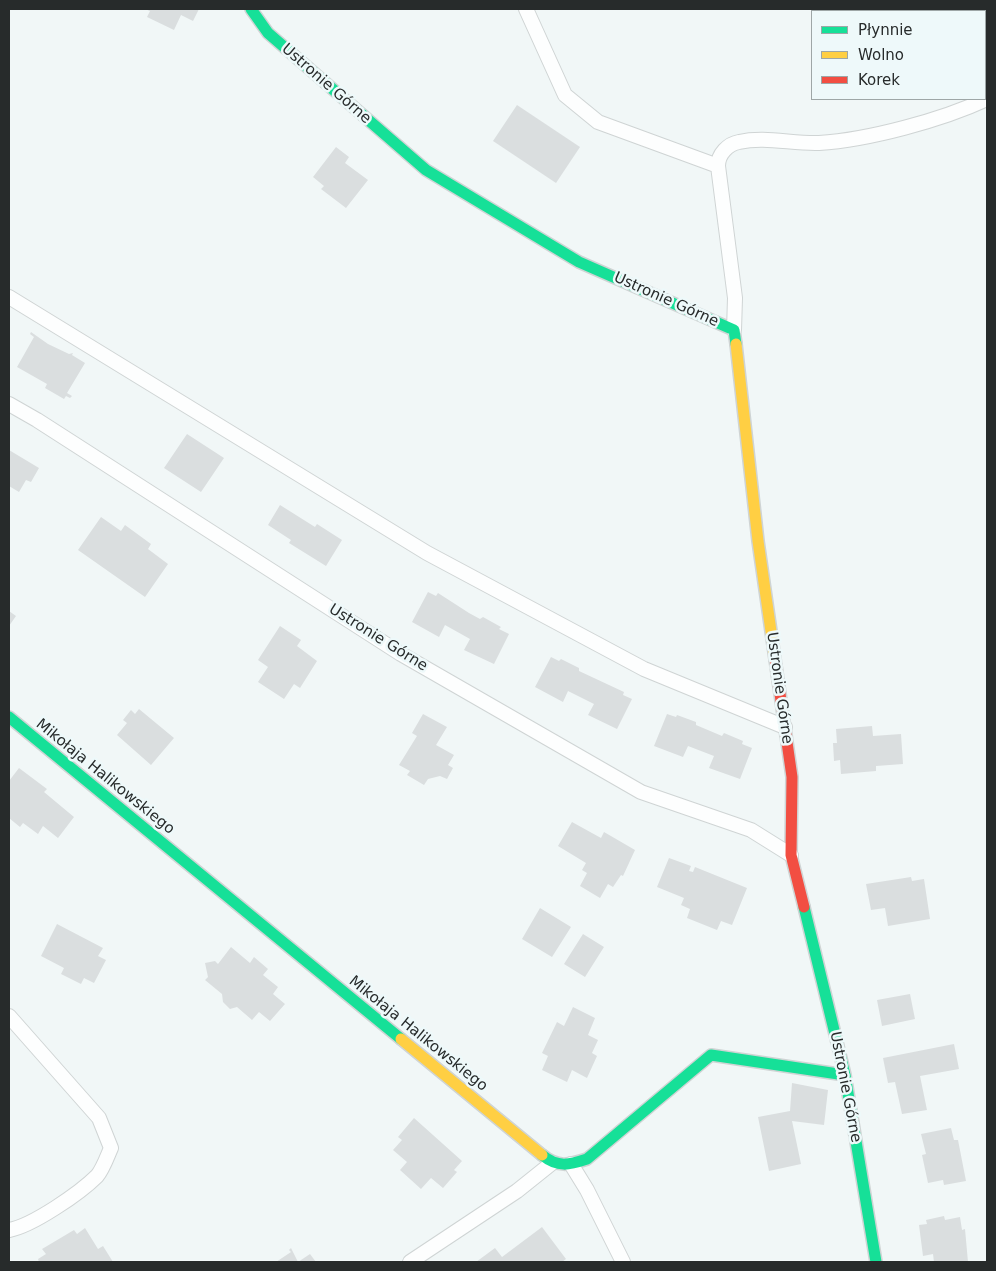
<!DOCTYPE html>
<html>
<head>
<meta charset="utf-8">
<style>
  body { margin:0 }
  #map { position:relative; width:996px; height:1271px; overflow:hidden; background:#f1f7f7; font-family:"DejaVu Sans",sans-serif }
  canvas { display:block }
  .frame { position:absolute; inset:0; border:10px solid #272b2b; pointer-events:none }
  .legend { position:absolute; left:811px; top:10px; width:175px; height:90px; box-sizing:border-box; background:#eef9fa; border:1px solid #9ea7a7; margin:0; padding:6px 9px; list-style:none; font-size:15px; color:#272b2b }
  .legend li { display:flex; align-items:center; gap:10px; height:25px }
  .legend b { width:25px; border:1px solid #9ea7a7 }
</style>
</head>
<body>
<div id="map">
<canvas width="996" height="1271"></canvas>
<div class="frame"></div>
<ul class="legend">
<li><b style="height:6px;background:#16e098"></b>Płynnie</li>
<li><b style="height:6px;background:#ffcf43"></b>Wolno</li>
<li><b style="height:6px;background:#f24e42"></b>Korek</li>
</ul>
</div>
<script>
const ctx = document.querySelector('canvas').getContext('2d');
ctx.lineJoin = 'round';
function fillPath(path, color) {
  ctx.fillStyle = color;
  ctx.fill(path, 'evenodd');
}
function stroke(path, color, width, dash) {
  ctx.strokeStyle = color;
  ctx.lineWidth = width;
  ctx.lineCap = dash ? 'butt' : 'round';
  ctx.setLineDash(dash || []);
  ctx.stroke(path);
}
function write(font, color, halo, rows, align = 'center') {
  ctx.font = font + ' "DejaVu Sans",sans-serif';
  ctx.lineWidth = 5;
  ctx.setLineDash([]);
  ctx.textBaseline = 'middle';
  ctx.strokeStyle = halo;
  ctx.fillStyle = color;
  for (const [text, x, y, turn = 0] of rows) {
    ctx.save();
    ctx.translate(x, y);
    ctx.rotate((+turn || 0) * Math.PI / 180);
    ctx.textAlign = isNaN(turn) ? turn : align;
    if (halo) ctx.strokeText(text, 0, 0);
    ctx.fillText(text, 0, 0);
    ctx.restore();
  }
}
const building = new Path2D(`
  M145,9h54l-6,12 -12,-6 -7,15 -27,-13 3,-6z
  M517,105l63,42 -24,36 -63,-42z
  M336,147l13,10 -4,6 23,17 -22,28 -25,-19 3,-3 -11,-9z
  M31,332l17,12 21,10 4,-1 -1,2 13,8 -18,30 5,3 -2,2 -4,-2 -2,3 -19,-11 2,-4 -30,-17 17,-30 -4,-3z
  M187,434l37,24 -23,34 -37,-24z
  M9,450l30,18 -8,14 -5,-2 -7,12 -10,-6z
  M280,505l35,22 2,-3 25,16 -16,26 -37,-23 2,-3 -23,-15z
  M101,517l20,14 4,-6 26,19 -3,5 20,15 -23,33 -67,-47z
  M428,592l8,4 2,-3 31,20 11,6 3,-2 18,10 -2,2 10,5 -15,30 -30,-14 6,-11 -25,-14 -6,12 -27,-15z
  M9,611l7,5 -7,10z
  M280,626l21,14 -4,6 20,15 -17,27 -6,-4 -10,15 -26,-17 10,-15 -10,-7z
  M551,657l8,4 2,-2 18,9v3l45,21 -1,3 9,4 -15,30 -29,-14 6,-11 -26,-13 -5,11 -28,-15z
  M139,709l35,29 -23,27 -34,-30 10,-12 -4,-3 8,-10 4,4z
  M423,714l24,13 -11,18 18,10 -6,10 5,3 -6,11 -7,-3 -12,3 -4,6 -17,-10 3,-4 -11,-6 18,-29 -5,-3z
  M667,714l9,3 1,-2 19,7v3l26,11 2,-3 19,8 -1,3 10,4 -12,31 -31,-11 5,-12 -26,-10 -5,11 -29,-11z
  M872,726l1,10 28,-2 2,30 -27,2v5l-35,3 -1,-14 -6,1 -1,-18h4l-1,-14z
  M19,768l28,21 -3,3 30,25 -16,21 -15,-12 -5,8 -15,-11 -3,4 -11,-9v-37z
  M572,822l29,16 3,-6 31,18 -12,26 -2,-1 -8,12 -5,-3 -8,14 -20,-12 7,-13 -5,-3 4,-7 -28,-17z
  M669,858l22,8 -2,5 4,1 2,-5 52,21 -15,37 -11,-4 -4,9 -30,-12 3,-9 -9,-4 3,-7 -27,-11z
  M911,877l1,4 12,-2 6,40 -42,7 -3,-18 -14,2 -5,-26z
  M540,908l31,19 -19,30 -30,-18z
  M57,924l46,24 -5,8 8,4 -12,23 -10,-5 -3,6 -20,-10 3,-6 -23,-12z
  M583,934l21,13 -19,30 -21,-13z
  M231,947l19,16 4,-6 14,12 -5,6 15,12 -5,7 12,10 -15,17 -11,-9 -7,8 -15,-13 -7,2 -7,-7 -1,-8 -17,-14 3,-3 -3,-14 10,-2 3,3z
  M910,994l5,25 -33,7 -5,-26z
  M573,1007l22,11 -7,17 10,5 -6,13 5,3 -10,22 -15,-8 -5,12 -25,-12 6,-14 -6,-3 15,-31 7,4z
  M954,1044l5,25 -39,7 7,34 -25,4 -7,-32 -7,1 -5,-25z
  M792,1083l36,7 -4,35 -32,-4 9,43 -32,7 -11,-54 32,-6z
  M414,1118l48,43 -8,9 3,2 -14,16 -12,-10 -10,11 -21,-19 7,-8 -14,-12 9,-10 -4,-3z
  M951,1128l3,12h4l8,41 -22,4 -1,-5 -15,3 -6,-28 4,-1 -5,-20z
  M944,1216l1,4 15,-3 2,13 3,-1 3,33h-34l-1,-8 -10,2 -4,-31 8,-1 -1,-4z
  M542,1227l24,32 -4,3h-86l19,-14 7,9z
  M85,1228l13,21 5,-3 10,16h-74l-1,-3 8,-5 -4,-5 32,-19 3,4z
  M291,1248l7,14h-22l15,-10 -2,-2z
  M310,1254l6,8h-18z`);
const lane = new Path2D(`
  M526,9l39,86 33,27 120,44
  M9,297l418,256 217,116 141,58
  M734,330l1,-32 -17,-132c0,-12 10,-22 21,-24 26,-6 53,2 80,1 49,-3 123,-23 168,-44
  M9,404l28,16 364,234 240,138 110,38 40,25
  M9,1016l90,102 12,30c-4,9 -8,21 -14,28 -17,17 -65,50 -88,54
  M571,1164l16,26 36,72
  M410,1262l107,-71 35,-28`);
const fast = new Path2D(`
  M251,9l17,24 158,137 153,92 155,68 2,14
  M9,717l392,322
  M804,907l41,168 31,187
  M542,1155c16,13 27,10 45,4l124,-104 134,20`);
const slow = new Path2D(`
  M736,344l22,197 17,118
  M401,1039l141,116`);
const jam = new Path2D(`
  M775,659l17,118 -1,78 13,52`);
const streetNames = [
  ["Ustronie Górne",326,84,41],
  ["Ustronie Górne",666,300,24],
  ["Ustronie Górne",378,638,32],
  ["Ustronie Górne",779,688,82],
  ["Mikołaja Halikowskiego",105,777,39],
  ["Mikołaja Halikowskiego",418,1034,39],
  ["Ustronie Górne",845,1087,79]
];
fillPath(building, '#dadedf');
stroke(lane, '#cfd4d4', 16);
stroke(fast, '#cfd4d4', 14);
stroke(slow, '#cfd4d4', 14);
stroke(jam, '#cfd4d4', 14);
stroke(lane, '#fdfefe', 14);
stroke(fast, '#16e098', 11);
stroke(slow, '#ffcf43', 11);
stroke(jam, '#f24e42', 11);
write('15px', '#272b2b', '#eef9fa', streetNames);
</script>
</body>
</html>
